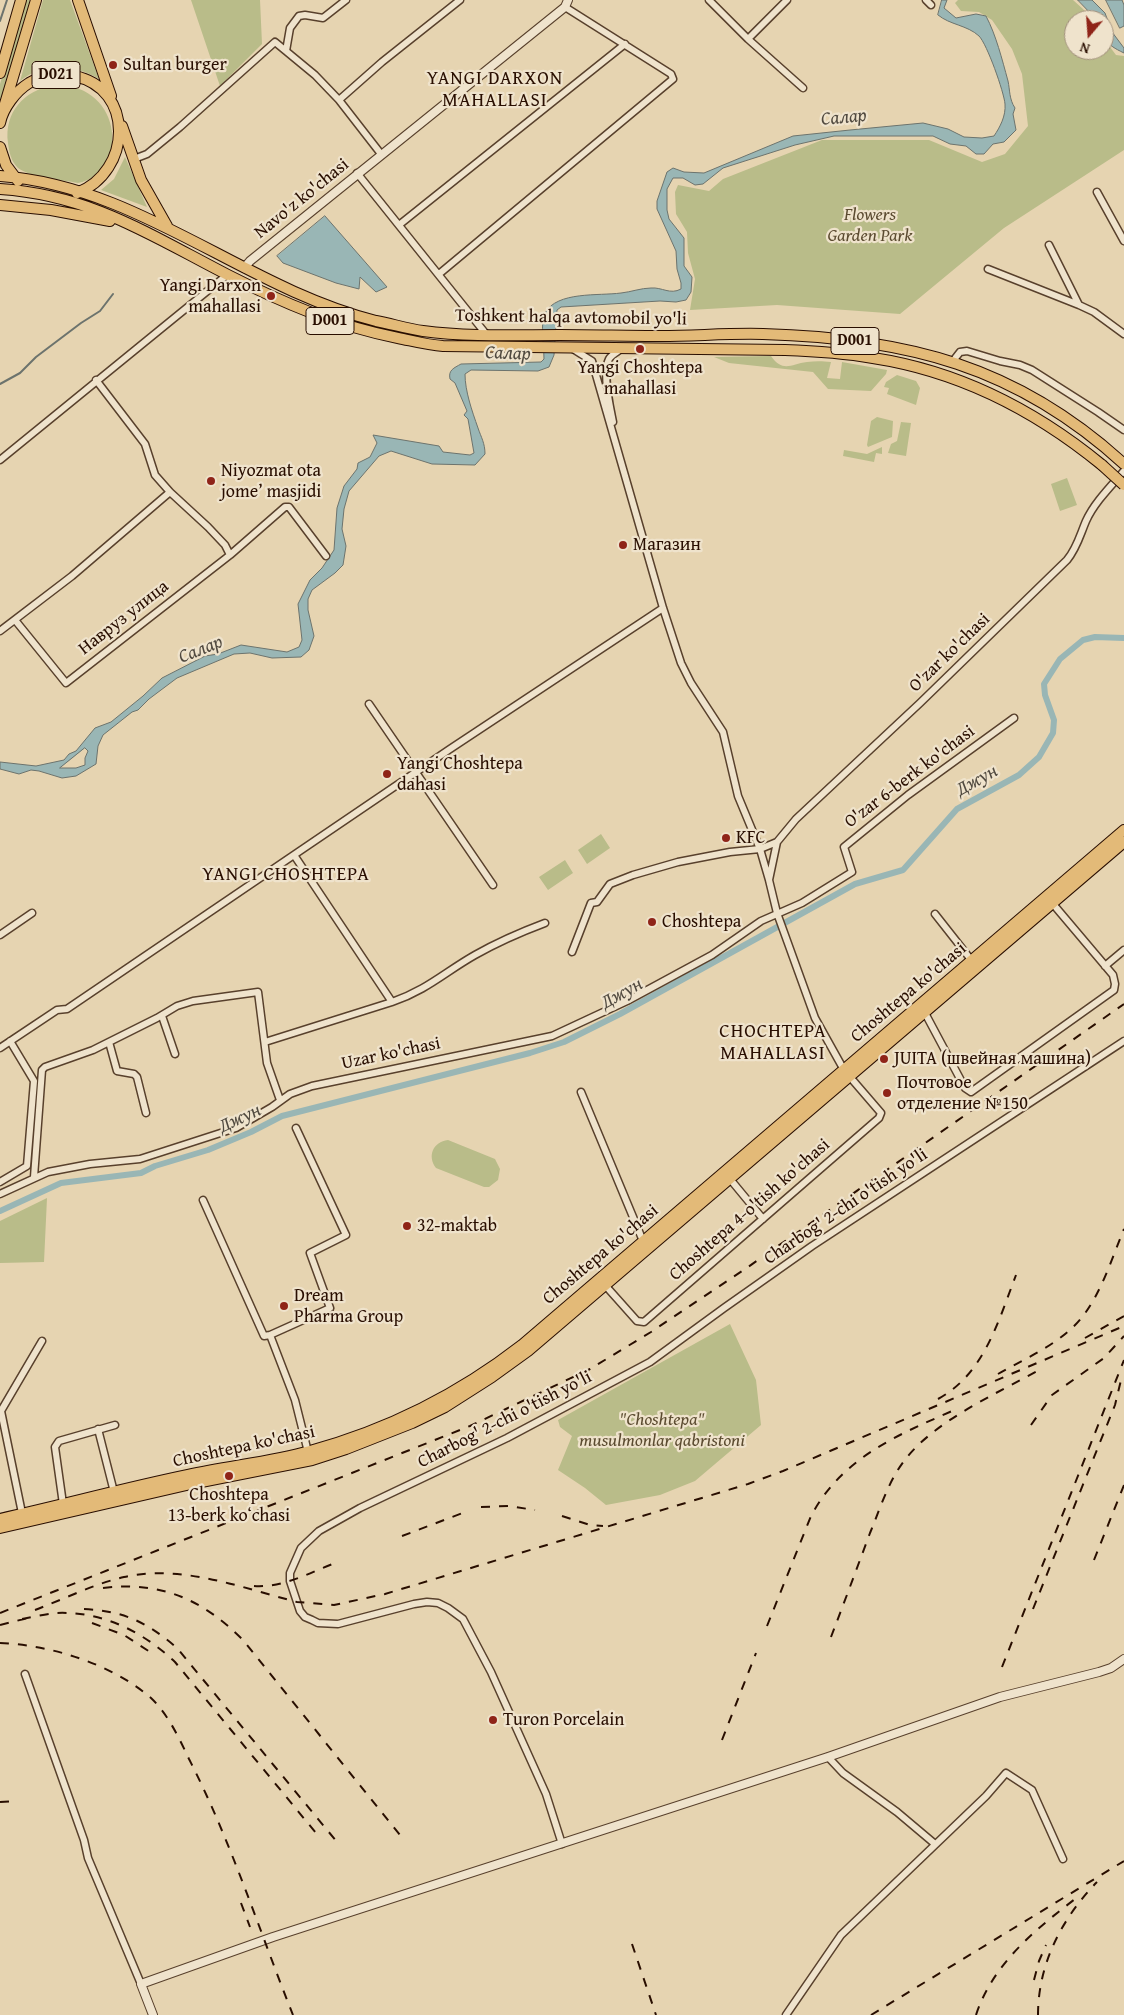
<!DOCTYPE html>
<html>
<head>
<meta charset="utf-8">
<style>
  body { margin:0 }
  #map { position:relative; width:1124px; height:2015px; overflow:hidden; background:#e6d4b1; font-family:"Gentium Book Plus",serif }
  canvas { display:block }
  .north { position:absolute; left:1064px; top:10px; width:50px; height:50px; box-sizing:border-box; background:#efe3cc; border:1px solid #a08e7a; border-radius:50%; rotate:198deg; font-size:14px; font-weight:700; line-height:20px; text-align:center; color:#290e00 }
  .north::after { content:''; display:block; margin:auto; width:18px; height:22px; background:#8f2418; clip-path:polygon(50% 0,100% 100%,50% 72%,0 100%) }
</style>
</head>
<body>
<div id="map">
<canvas width="1124" height="2015"></canvas>
<div class="north">N</div>
</div>
<script>
const ctx = document.querySelector('canvas').getContext('2d');
ctx.lineJoin = 'round';
function fillPath(path, color) {
  ctx.fillStyle = color;
  ctx.fill(path, 'evenodd');
}
function stroke(path, color, width, dash) {
  ctx.strokeStyle = color;
  ctx.lineWidth = width;
  ctx.lineCap = dash ? 'butt' : 'round';
  ctx.setLineDash(dash || []);
  ctx.stroke(path);
}
function write(font, color, halo, rows, align = 'center') {
  ctx.font = font + ' "Gentium Book Plus",serif';
  ctx.lineWidth = 4.5;
  ctx.setLineDash([]);
  ctx.textBaseline = 'middle';
  ctx.strokeStyle = halo;
  ctx.fillStyle = color;
  for (const [text, x, y, turn = 0] of rows) {
    ctx.save();
    ctx.translate(x, y);
    ctx.rotate((+turn || 0) * Math.PI / 180);
    ctx.textAlign = isNaN(turn) ? turn : align;
    if (halo) ctx.strokeText(text, 0, 0);
    ctx.fillText(text, 0, 0);
    ctx.restore();
  }
}
const green = new Path2D(`
  M24,0h6l-30,103v-19z
  M43,0h27l29,79c-25,-15 -55,-17 -79,2z
  M191,0h69l2,44 -42,42z
  M958,0h115l10,9 8,11h-17v30h30v-11l12,16 8,1v94l-120,78 -104,86 -123,-9 -87,5 5,-31 -7,-26 -1,-21 -11,-18 -1,-22 3,-7 31,6 14,-12 99,-39h107l53,22 23,-8 23,-28 -6,-52 -10,-25 -20,-29 -13,-8 -18,-1 -6,-8z
  M53,85c71,-3 77,88 25,98 -15,-3 -49,-6 -60,-15 -7,-7 -9,-16 -10,-25 -4,-31 16,-52 45,-58z
  M125,157l22,50 -46,-17 13,-11z
  M771,356c12,17 20,8 36,6 8,-1 15,-1 24,0l-4,16 13,1 2,-17 45,8 -1,4 -15,17 -43,-2 -15,-17 -84,-9 -15,-6z
  M897,375l19,6 4,7 -4,17 -29,-11 2,-6 -5,-1 2,-5z
  M877,417l16,4 -1,16 -24,10 -1,-2 4,-24z
  M901,422l10,1 -5,33 -18,-3 3,-9 6,-3z
  M882,447v7l-6,-1 -2,9 -31,-6 1,-6 23,4z
  M1067,478l10,27 -17,6 -9,-27z
  M601,834l9,14 -23,16 -9,-14z
  M565,860l8,13 -25,17 -9,-13z
  M448,1140l47,19 5,10 -2,11 -9,7h-5l-48,-19c-9,-12 -3,-26 12,-28z
  M47,1198l-3,64 -44,1v-42z
  M730,1324l26,56 5,45 -66,56 -35,14 -54,10 -21,-17 -27,-18 14,-34 -12,-9 -2,-7z`);
const water = new Path2D(`
  M942,0h5l-3,8 12,10 20,-4 10,2c10,19 16,43 22,65 2,9 1,18 7,27l-2,6 3,16 -12,12 -11,2 -9,10h-8l-10,-8 -16,-2 -17,-8h-99l-39,9 -72,23 -20,16 -8,1 -12,-7h-10l-6,11v21l2,9 15,19v28l8,11 -1,15 -5,8 -10,2 -16,-1 -99,6 -4,3 -3,45 -5,12 -11,4 -67,-1 -6,4c0,17 7,37 13,54 3,9 7,15 7,26l-10,11 -43,-1 -41,-13 -12,5 -30,35 -5,18 -2,20 4,17 -3,19 -8,8 -23,17 -4,9v11l6,26 -5,14 -8,7 -29,1 -22,-5 -16,1 -57,24 -28,21 -11,11 -6,2 -29,23 -5,11 -2,18 -20,12 -14,2 -23,-7 -8,-1 -12,4 -19,-5v-7l36,4 28,-6 5,-6 7,-3 19,-23 16,-6 32,-26 19,-18 43,-22 13,-2 23,-9 46,7 12,-5 3,-7 -4,-36 12,-24 12,-12 12,-18 3,-42 7,-22 13,-17 1,-6 12,-6 7,-14 -4,-8 66,11 4,6 27,3 4,-2 -6,-34 -4,-4 3,-4 -12,-28 -5,-4c-2,-9 4,-11 11,-15l80,-2 3,-3c0,-12 -4,-37 1,-46 12,-22 54,-17 76,-20 10,-1 20,-5 30,-5 11,-1 19,7 30,1v-6l-4,-14 -1,-18 -19,-42v-8l10,-29 6,-4 11,4 20,1 89,-37 57,-6 73,-7 25,6 16,8 18,1 12,-2c6,-9 12,-20 11,-32 -1,-12 -18,-60 -26,-68 -12,-11 -29,-11 -41,-21zM85,748l3,3 -3,7v7l-9,3h-16z
  M1078,0h14l13,13 7,19 12,16v5c-19,-9 -20,-13 -20,-33h-10l-3,-6z
  M1106,0h16l2,5v21l-4,2z
  M325,216l62,71 -11,5 -16,-15 -1,12 -23,-6 -53,-20 -6,-7z`);
const stream = new Path2D(`
  M0,21l7,-21
  M0,384l20,-11 16,-16 45,-34 19,-12 13,-17`);
const canal = new Path2D(`
  M0,1211l61,-28 80,-10 14,-7 53,-16 43,-18 31,-16 248,-63 34,-11 56,-28 235,-130 48,-14 54,-61 62,-34 20,-18 14,-24 1,-13 -9,-25 -1,-11 16,-25 23,-19 12,-3 29,1`);
const minor = new Path2D(`
  M709,0l39,39 55,49
  M926,0l5,5
  M748,39l39,-39
  M286,51l4,-23 9,-12 6,-1 18,3 23,-18
  M339,100l43,-38 78,-62
  M134,159l13,-5 33,-27 95,-85 40,33 24,25 42,54
  M357,173l129,161
  M1097,192l27,49
  M399,225l226,-181
  M1049,245l30,60
  M988,269l91,36 15,7 30,22
  M439,274l234,-195 -2,-5 -106,-67
  M953,361l7,-9 7,-1 33,10 20,4 12,5 66,42 26,18
  M96,380l49,64 10,31 15,17 38,35 17,18 5,10
  M613,422c-3,-15 -11,-49 -4,-63 2,-4 8,-7 12,-10
  M0,460l227,-185
  M15,620l51,63 164,-128 55,-48h4l37,49
  M0,631l72,-55 98,-84
  M369,704l124,181
  M777,842l-17,7 9,31 8,33 38,105 29,52
  M769,880l8,-38 19,-23 124,-116 147,-143c10,-12 13,-25 19,-39 8,-18 25,-35 38,-50
  M935,914l37,47
  M0,935l32,-22
  M572,952l19,-49 6,-1 13,-18 23,-9 45,-13 52,-10 30,-3 -22,-53 -15,-64 -32,-49 -10,-20 -18,-55 -71,-247 -19,-12
  M1105,966l19,-16
  M392,1002c35,-12 53,-30 83,-47 23,-13 46,-23 70,-32
  M925,1013l40,75 6,4 143,-102 1,-6 -2,-9 -60,-71
  M162,1016l13,38
  M109,1042l8,29 17,3 3,3 9,36
  M265,1042l127,-40 -98,-147
  M0,1048l57,-38 10,-1 383,-260 213,-141
  M581,1092l62,149
  M34,1177l8,-107 3,-3 48,-17 64,-32 20,-12 16,-5 65,-9 9,71 13,37
  M730,1179l33,40
  M0,1182l27,-16 7,-85 -24,-40
  M0,1194l48,-22 42,-8 50,-5 96,-31 36,-21 18,-13 22,-8 240,-50 75,-35 85,-46 49,-34 41,-18 50,-31 -8,-25 64,-52 106,-77
  M203,1200l61,136 6,-1 25,65 13,52
  M604,1284l33,37 7,1 235,-204 2,-5 -31,-36
  M270,1335l60,-27 -20,-55 36,-18 -50,-107
  M98,1429l16,63
  M63,1504l-8,-57 4,-6 56,-16
  M22,1513l-21,-102 41,-70
  M25,1674l59,166 4,18 53,126
  M828,1757l15,16 54,39 38,32
  M562,1844l-16,-50 -55,-122 -28,-53 -15,-11 -10,-5 -11,-1 -13,2 -76,20 -20,-1 -6,-3 -7,-3 -5,-6 -10,-30v-8l11,-25 18,-17 41,-23 147,-70 143,-76 74,-54 88,-62 312,-205
  M786,2015l55,-80 145,-139 20,-23 26,17 31,69`);
const tertiary = new Path2D(`
  M244,268l6,-7 315,-254 3,-7
  M153,2015l-12,-31 132,-47 555,-180 172,-60 99,-25 12,-4 13,-9`);
const primary = new Path2D(`
  M0,1519c63,-14 125,-31 188,-44 40,-9 83,-13 122,-24 77,-21 149,-57 212,-106l602,-515
  M0,1528l191,-44 121,-24 34,-11 66,-26 33,-16 47,-30 36,-26 596,-509`);
const trunk = new Path2D(`
  M78,0l33,96
  M0,73l21,-73
  M4,107l32,-107
  M0,123c3,-15 16,-32 29,-40 14,-8 30,-10 45,-7 61,12 58,96 3,117
  M122,126l19,54 26,46
  M0,147l6,18 12,16
  M0,176c140,10 244,112 376,145 16,3 32,8 47,10 45,6 92,4 137,4 34,0 68,1 101,1 34,0 68,-3 102,-2 143,4 254,32 361,130
  M0,189c91,6 150,46 228,86 55,28 109,51 170,63 15,3 29,7 45,8l342,4c30,1 59,3 88,8 85,13 163,53 229,107
  M0,205l51,5 59,11`);
const rail = new Path2D(`
  M1085,1338l39,-22
  M998,1374c30,-17 64,-31 85,-58 19,-25 29,-58 41,-87
  M938,1399c46,-25 60,-77 78,-124
  M1031,1425l21,-30 52,-37 20,-22
  M481,1507l27,-1 27,4
  M562,1516l28,9 13,1
  M402,1536l66,-25
  M1094,1560l30,-75
  M254,1586c29,2 55,-13 81,-23
  M103,1588c58,-7 99,11 140,52l161,200
  M84,1609c40,2 63,13 93,39l160,194
  M1033,1609l82,-204 6,-25
  M35,1610c29,-11 59,-26 89,-33 58,-13 118,11 173,25l37,3 51,-11 363,-110 35,-13 341,-145
  M0,1613l470,-187 120,-57 61,-37 97,-65 376,-263
  M22,1619c11,-2 23,-5 34,-6 46,-2 86,18 119,49l141,171
  M92,1623l32,12 26,17
  M0,1625l28,-7
  M767,1626l44,-110c32,-60 89,-82 148,-108
  M831,1637c13,-34 26,-69 39,-104 10,-24 18,-51 34,-72 30,-40 92,-67 135,-91
  M0,1643c51,2 112,21 151,55 17,16 28,40 38,61 42,82 70,171 104,256
  M1002,1667l122,-307
  M722,1740l34,-87
  M0,1802l15,-1
  M241,1903l9,24
  M632,1944l24,71
  M1034,1980l5,-19 7,-16
  M871,2015l253,-154
  M976,2015c17,-52 61,-87 103,-119
  M1038,2015c0,-51 24,-97 59,-133`);
const trunkBridge = new Path2D(`
  M1102,465l22,20`);
const markers = [
  [113,65,5,"#8f2418"],
  [271,296,5,"#8f2418"],
  [640,349,5,"#8f2418"],
  [211,481,5,"#8f2418"],
  [623,545,5,"#8f2418"],
  [387,774,5,"#8f2418"],
  [726,838,5,"#8f2418"],
  [652,922,5,"#8f2418"],
  [884,1059,5,"#8f2418"],
  [887,1093,5,"#8f2418"],
  [407,1226,5,"#8f2418"],
  [284,1306,5,"#8f2418"],
  [229,1476,5,"#8f2418"],
  [493,1720,5,"#8f2418"]
];
const shields = [
  [56,75,48],
  [330,321,48],
  [855,341,48]
];
const shieldNames = [
  ["D021",56,75],
  ["D001",330,321],
  ["D001",855,341]
];
const poiNames = [
  ["Sultan burger",123,65],
  ["Yangi Darxon",261,286,"right"],
  ["mahallasi",261,307,"right"],
  ["Yangi Choshtepa",640,368,"center"],
  ["mahallasi",640,389,"center"],
  ["Niyozmat ota",221,471],
  ["jome’ masjidi",221,492],
  ["Магазин",633,545],
  ["Yangi Choshtepa",397,764],
  ["dahasi",397,785],
  ["KFC",736,838],
  ["Choshtepa",662,922],
  ["JUITA (швейная машина)",894,1059],
  ["Почтовое",897,1083],
  ["отделение №150",897,1104],
  ["32-maktab",417,1226],
  ["Dream",294,1296],
  ["Pharma Group",294,1317],
  ["Choshtepa",229,1495,"center"],
  ["13-berk koʻchasi",229,1516,"center"],
  ["Turon Porcelain",503,1720]
];
const streetNames = [
  ["Navo'z ko'chasi",302,199,-39],
  ["Toshkent halqa avtomobil yo'li",571,318,1],
  ["Навруз улица",124,618,-38],
  ["O'zar ko'chasi",950,653,-44],
  ["O'zar 6-berk ko'chasi",910,777,-37],
  ["Choshtepa ko'chasi",909,993,-40],
  ["Uzar ko'chasi",391,1054,-12],
  ["Charbog' 2-chi o'tish yo'li",846,1207,-34],
  ["Choshtepa 4-o'tish ko'chasi",750,1210,-41],
  ["Choshtepa ko'chasi",601,1255,-40],
  ["Charbog' 2-chi o'tish yo'li",505,1420,-27],
  ["Choshtepa ko'chasi",244,1447,-12]
];
const parkNames = [
  ["Flowers",870,215],
  ["Garden Park",870,236],
  ["\"Choshtepa\"",662,1420],
  ["musulmonlar qabristoni",662,1441]
];
const neighbourhoodNames = [
  ["YANGI DARXON",495,79],
  ["MAHALLASI",495,101],
  ["YANGI CHOSHTEPA",286,875],
  ["CHOCHTEPA",773,1032],
  ["MAHALLASI",773,1054]
];
const waterNames = [
  ["Салар",844,118,-5],
  ["Салар",508,354,2],
  ["Салар",201,650,-22],
  ["Джун",977,781,-29],
  ["Джун",622,994,-29],
  ["Джун",240,1119,-25]
];
fillPath(green, '#b9bc89');
fillPath(water, '#99b6b5');
stroke(water, '#6c736d', 1);
stroke(stream, '#6c736d', 2);
stroke(canal, '#99b6b5', 6);
stroke(minor, '#58402c', 9);
stroke(tertiary, '#58402c', 10);
stroke(primary, '#290e00', 12);
stroke(trunk, '#290e00', 12);
stroke(minor, '#efe3cc', 6);
stroke(tertiary, '#efe3cc', 8);
stroke(primary, '#e3ba78', 10);
stroke(trunk, '#e3ba78', 10);
stroke(rail, '#290e00', 2, [9, 9]);
stroke(trunkBridge, '#290e00', 12, []);
stroke(trunkBridge, '#e3ba78', 10);
for (const [x, y, r, color] of markers) {
  const dot = new Path2D();
  dot.arc(x, y, r, 0, 2 * Math.PI);
  ctx.fillStyle = color;
  ctx.fill(dot);
  stroke(dot, '#efe3cc', 2);
}
for (const [x, y, w] of shields) {
  const box = new Path2D();
  box.roundRect(x - w / 2, y - 13.5, w, 27, 4);
  ctx.fillStyle = '#efe3cc';
  ctx.fill(box);
  stroke(box, '#290e00', 1);
}
write('bold 16px', '#290e00', null, shieldNames);
write('18px', '#290e00', '#efe3cc', poiNames, 'left');
write('18px', '#290e00', '#efe3cc', streetNames);
write('italic 18px', '#5b4b30', '#efe3cc', parkNames);
ctx.letterSpacing = '1px';
write('19px', '#290e00', '#efe3cc', neighbourhoodNames);
ctx.letterSpacing = '0px';
write('italic 19px', '#50493f', '#efe3cc', waterNames);
</script>
</body>
</html>
